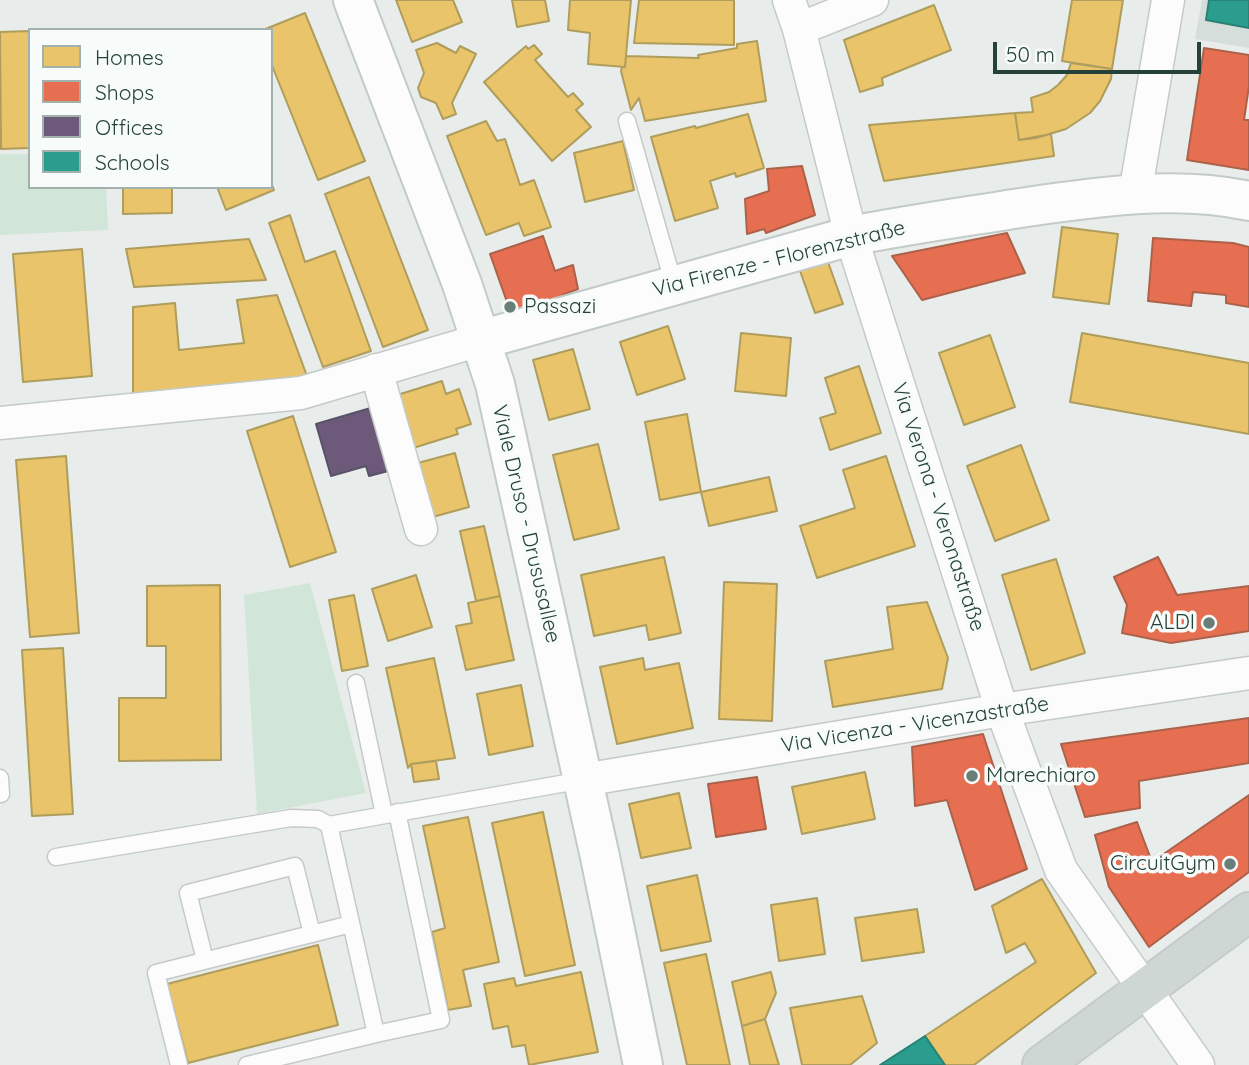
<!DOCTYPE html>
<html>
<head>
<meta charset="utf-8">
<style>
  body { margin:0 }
  #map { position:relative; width:1249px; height:1065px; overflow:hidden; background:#e8edeb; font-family:Quicksand,sans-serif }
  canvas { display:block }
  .legend { position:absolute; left:28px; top:28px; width:245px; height:161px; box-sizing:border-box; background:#f7fbf9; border:2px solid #a3b1ad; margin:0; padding:9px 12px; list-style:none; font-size:21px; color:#24423a }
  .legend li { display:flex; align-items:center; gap:14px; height:35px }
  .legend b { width:35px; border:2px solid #a3b1ad }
  .scale { position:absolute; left:993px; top:42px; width:208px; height:32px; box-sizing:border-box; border:4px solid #24423a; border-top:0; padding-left:9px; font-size:21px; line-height:24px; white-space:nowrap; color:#24423a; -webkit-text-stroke:5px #f7fbf9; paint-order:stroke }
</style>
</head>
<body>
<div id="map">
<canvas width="1249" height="1065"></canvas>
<ul class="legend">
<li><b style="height:19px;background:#e9c46a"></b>Homes</li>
<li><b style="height:19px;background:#e76f51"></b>Shops</li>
<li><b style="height:19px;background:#6d597a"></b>Offices</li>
<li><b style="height:19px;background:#2a9d8f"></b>Schools</li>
</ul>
<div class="scale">50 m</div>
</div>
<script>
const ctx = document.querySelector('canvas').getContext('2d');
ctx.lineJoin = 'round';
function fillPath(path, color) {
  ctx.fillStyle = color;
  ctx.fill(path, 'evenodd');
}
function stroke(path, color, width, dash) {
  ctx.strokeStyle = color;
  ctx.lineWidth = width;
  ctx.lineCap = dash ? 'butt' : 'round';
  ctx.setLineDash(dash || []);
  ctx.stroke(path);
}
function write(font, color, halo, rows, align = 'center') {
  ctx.font = font + ' Quicksand,sans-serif';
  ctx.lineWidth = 7;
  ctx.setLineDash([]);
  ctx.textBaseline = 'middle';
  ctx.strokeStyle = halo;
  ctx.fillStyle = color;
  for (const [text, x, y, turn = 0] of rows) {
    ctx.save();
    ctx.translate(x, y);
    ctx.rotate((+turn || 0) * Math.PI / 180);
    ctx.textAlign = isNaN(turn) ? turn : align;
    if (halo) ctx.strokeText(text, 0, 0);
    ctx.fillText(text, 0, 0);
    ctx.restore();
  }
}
const built = new Path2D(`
  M1202,0h47v48l-54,-9z`);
const green = new Path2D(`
  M0,154h30v33h76l2,43 -108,5z
  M310,583l56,210 -109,21 -13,-219z`);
const homes = new Path2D(`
  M396,0h57l9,22 -50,20z
  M512,0h33l4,21 -32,6z
  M570,0h61l-6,67 -37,-3 2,-31 -22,-3z
  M639,0h95v45l-100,-2z
  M1072,0h51l-11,69 -50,-8z
  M934,5l17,45 -69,28 1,7 -23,7 -16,-52z
  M305,13l60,148 -47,19 -47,-117v-33h-8z
  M30,31v117l-29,1 -1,-117z
  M757,41l9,60 -121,20 -6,-23 -8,12 -10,-39 1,-4h3l1,-11 73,2 -1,-3 39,-7v-4z
  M437,43l19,10 4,-7 16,8 -24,49 4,11 -13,5 -7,-16 -15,-6 -3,-9 6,-15 -8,-23z
  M534,45l8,9 -7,6 33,37 5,-4 10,11 -7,6 15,17 -39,34 -68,-79 42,-36 2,3z
  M1071,63l41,6 -1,10 -11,22 -10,12 -24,16 -30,9 -17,2 -4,-27 18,-1 -2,-14 18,-6 9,-7 9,-10z
  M1015,113l4,27 32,-6 3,22 -170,25 -15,-56z
  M748,114l16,54 -28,9 -1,-4 -25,8 8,27 -43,13 -24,-84 44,-11 1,2z
  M486,121l11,20 8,-2 15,46 14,-5 17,47 -27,9 -5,-13 -33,12 -39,-99z
  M623,141l11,49 -49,12 -11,-49z
  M369,177l59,153 -45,17 -58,-153z
  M271,182l3,8 -48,20 -9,-23h54z
  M123,187h49v26l-49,1z
  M290,215l15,47 30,-11 36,100 -48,16 -54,-144z
  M1062,227l56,7 -9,70 -56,-7z
  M249,239l17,41 -132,7 -8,-38z
  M82,249l10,127 -69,6 -10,-128z
  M827,259l16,45 -28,9 -16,-45z
  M277,295l30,81 -174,20v-89l42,-4 4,47 65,-7 -7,-43z
  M668,326l17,53 -48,16 -17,-53z
  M741,333l50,5 -5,58 -51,-5z
  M1082,333l167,30v71l-179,-32z
  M990,335l25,72 -51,18 -25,-72z
  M573,349l17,60 -41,11 -16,-60z
  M859,366l22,67 -51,17 -10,-32 16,-5 -11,-35z
  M442,381l4,13 13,-5 12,35 -15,5 2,5 -48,15 -16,-53z
  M687,414l14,78 -41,8 -15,-78z
  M293,416l43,136 -46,15 -43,-136z
  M598,444l21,85 -45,11 -21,-85z
  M1021,445l28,75 -54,21 -28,-75z
  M455,453l14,54 -40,11 -15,-54z
  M66,456l13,177 -49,4 -14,-177z
  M886,456l29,90 -98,32 -17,-52 55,-18 -12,-38z
  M769,477l8,34 -68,15 -8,-34z
  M484,526l16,70 -24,5 -16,-70z
  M664,557l17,76 -32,7 -3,-15 -52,11 -13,-61z
  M1056,559l29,94 -54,17 -29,-95z
  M416,575l16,52 -44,14 -16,-52z
  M724,582l53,2 -5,137 -53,-2z
  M220,585l1,175 -102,1v-63h47v-52h-19v-60z
  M354,595l14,71 -26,5 -13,-71z
  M500,596l14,64 -48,10 -10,-44 16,-3 -4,-20z
  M927,602l21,56 -6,31 -109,18 -8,-46 68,-12 -6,-42z
  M63,648l10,166 -41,2 -10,-166z
  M434,658l21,100 -44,6 -3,4 -22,-100z
  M643,658l2,12 34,-7 14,65 -76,16 -17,-77z
  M521,685l12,61 -44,9 -12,-61z
  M436,761l3,18 -25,3 -3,-18z
  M865,772l10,47 -73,15 -10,-47z
  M679,793l12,55 -50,10 -12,-54z
  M543,812l32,153 -50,11 -33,-153z
  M468,817l31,145 -36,8 8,36 -23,4 -16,-78 13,-4 -22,-102z
  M697,875l14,66 -50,10 -14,-65z
  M1042,879l54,94 -122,92h-29l-20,-29 111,-74 -11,-19 -19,10 -14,-47z
  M817,898l8,56 -46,7 -8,-56z
  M917,909l7,43 -62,9 -7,-43z
  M318,945l20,80 -150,38 -21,-79z
  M706,954l24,111h-43l-23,-102z
  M581,972l17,80 -69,13 -4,-20 -13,2 -4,-21 -15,3 -9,-45 30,-6 2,8z
  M771,972l5,21 -11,26 -23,7 -10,-44z
  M862,996l15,47 -27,22h-48l-12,-57z
  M765,1019l14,46h-29l-8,-39z`);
const shops = new Path2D(`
  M1204,48l45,7v31l-5,34h5v50l-62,-10z
  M802,166l13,49 -49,18 -2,-4 -17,5 -2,-35 24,-8 -2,-22z
  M1007,233l18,40 -103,27 -30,-44z
  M543,236l12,35 18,-6 5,24 -16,6 3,6 -52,18 -23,-65z
  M1153,238l80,5 16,4v60l-23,-4v-8l-33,-3 -2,14 -43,-5z
  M1158,557l19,38 72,-9v45l-78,12 -49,-10 5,-28 -13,-28z
  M1249,718v45l-110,18 1,27 -55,9 -24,-73z
  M983,734l44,135 -52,21 -28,-90 -32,6 -3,-59z
  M757,777l9,52 -50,8 -8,-53z
  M1249,795v77l-100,75 -40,-60 -14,-52 42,-13 15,40z`);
const offices = new Path2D(`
  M374,407l18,63 -23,6 -3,-10 -35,10 -15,-52z`);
const schools = new Path2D(`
  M1209,0h40v28l-43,-8z
  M925,1036l20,29h-65z`);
const lane = new Path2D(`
  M627,121l47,164
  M356,683l28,131
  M0,778l1,16
  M397,812l44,208 -65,14 -47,-209 254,-45
  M56,857l235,-39 27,1 11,6
  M205,960l-17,-67 107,-27 17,68
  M179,1065l-23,-92 195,-49
  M247,1065l129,-31`);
const street = new Path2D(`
  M789,0l10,29 52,207 151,474 59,160 137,195
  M799,29l73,-29
  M1135,194l33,-194
  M376,370l45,159
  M0,423l301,-30 179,-53
  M583,780l419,-70 247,-37`);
const secondary = new Path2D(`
  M353,0l109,284 33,100 105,473 43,208
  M480,340l371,-104c56,-11 113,-19 169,-28 75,-11 155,-23 229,-7`);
const primary = new Path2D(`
  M1042,1065l207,-153`);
const markers = [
  [510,307,7,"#697e78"],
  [1209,623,7,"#697e78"],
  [972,776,7,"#697e78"],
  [1230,864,7,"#697e78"]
];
const streetNames = [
  ["Via Firenze - Florenzstraße",779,259,-14],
  ["Via Verona - Veronastraße",938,507,72],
  ["Viale Druso - Drususallee",526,524,77],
  ["Via Vicenza - Vicenzastraße",915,725,-9]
];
const poiNames = [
  ["Passazi",524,307],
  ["ALDI",1195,623,"right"],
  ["Marechiaro",986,776],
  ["CircuitGym",1216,864,"right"]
];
fillPath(built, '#d6dedb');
fillPath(green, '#d1e6d8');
fillPath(homes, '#e9c46a');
stroke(homes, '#ae9d5c', 2);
fillPath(shops, '#e76f51');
stroke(shops, '#ac624a', 2);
fillPath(offices, '#6d597a');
stroke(offices, '#575267', 2);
fillPath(schools, '#2a9d8f');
stroke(schools, '#288276', 2);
stroke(lane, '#c5cac8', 19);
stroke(street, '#c5cac8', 35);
stroke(secondary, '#c3cbc8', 42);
stroke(primary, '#c3ccc9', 42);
stroke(lane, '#fcfcfc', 16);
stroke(street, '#fcfcfc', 32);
stroke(secondary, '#fcfcfc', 38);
stroke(primary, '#cfd7d5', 38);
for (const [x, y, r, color] of markers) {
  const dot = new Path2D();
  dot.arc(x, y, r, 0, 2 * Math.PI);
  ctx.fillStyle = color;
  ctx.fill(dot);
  stroke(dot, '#f7fbf9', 2.5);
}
write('21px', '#24423a', '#f7fbf9', streetNames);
write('21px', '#24423a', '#f7fbf9', poiNames, 'left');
</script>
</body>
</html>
